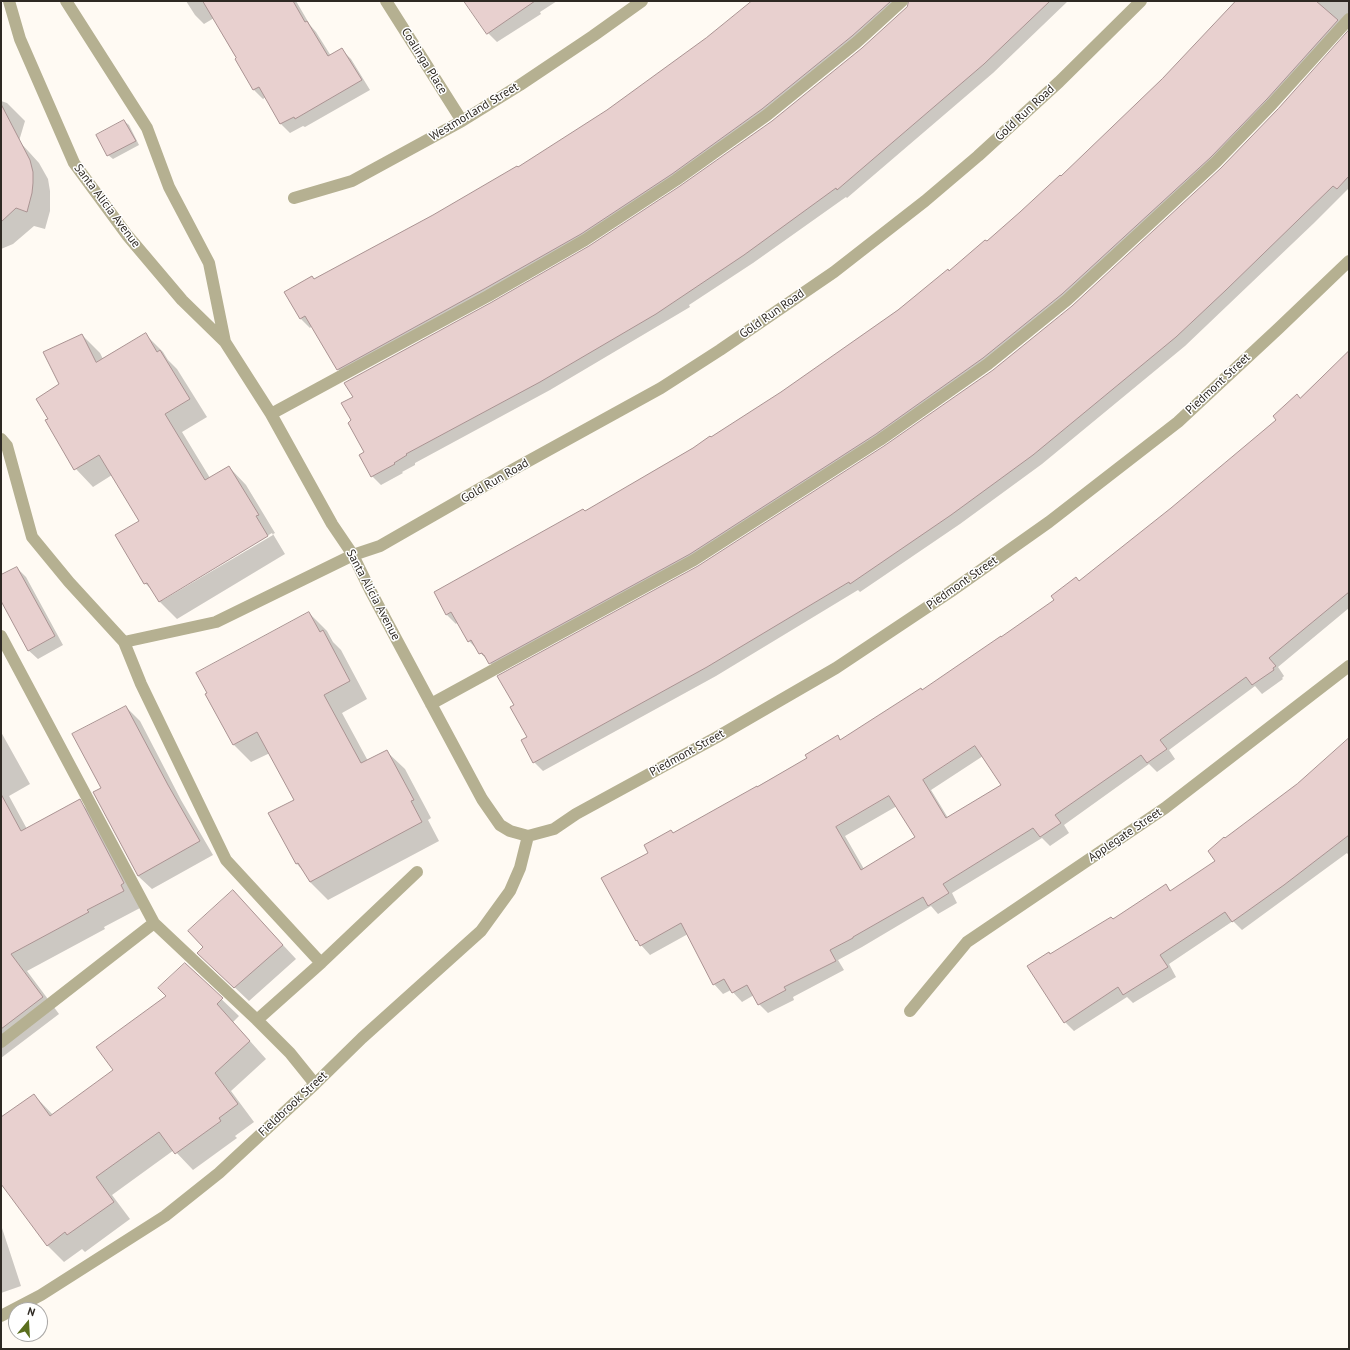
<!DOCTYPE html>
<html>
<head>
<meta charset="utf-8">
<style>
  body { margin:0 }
  #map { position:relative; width:1350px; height:1350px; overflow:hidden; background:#fffaf3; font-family:"PT Sans",sans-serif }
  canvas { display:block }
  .frame { position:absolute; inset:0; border:2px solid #2e2923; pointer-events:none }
  .north { position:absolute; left:8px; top:1302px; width:40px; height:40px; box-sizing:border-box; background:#fff; border:1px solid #aba9a7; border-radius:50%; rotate:18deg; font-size:11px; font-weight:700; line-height:16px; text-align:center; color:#2e2923 }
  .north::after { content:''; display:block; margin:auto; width:14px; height:18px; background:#5a6e1d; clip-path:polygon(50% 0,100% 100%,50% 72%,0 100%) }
</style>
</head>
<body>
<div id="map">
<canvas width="1350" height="1350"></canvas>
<div class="frame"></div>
<div class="north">N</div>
</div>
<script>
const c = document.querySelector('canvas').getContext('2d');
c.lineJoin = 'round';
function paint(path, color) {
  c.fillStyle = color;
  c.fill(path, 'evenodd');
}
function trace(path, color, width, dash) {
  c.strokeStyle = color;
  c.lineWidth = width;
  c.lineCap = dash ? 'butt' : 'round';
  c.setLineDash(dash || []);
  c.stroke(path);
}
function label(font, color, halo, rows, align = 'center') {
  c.font = font + ' "PT Sans",sans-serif';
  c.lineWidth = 3;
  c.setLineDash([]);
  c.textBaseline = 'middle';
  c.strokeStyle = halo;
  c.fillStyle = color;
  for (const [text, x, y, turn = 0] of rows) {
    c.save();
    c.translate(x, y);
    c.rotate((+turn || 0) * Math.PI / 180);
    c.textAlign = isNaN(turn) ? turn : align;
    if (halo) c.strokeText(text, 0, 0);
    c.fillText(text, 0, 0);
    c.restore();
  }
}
const shadow = new Path2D(`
  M186,1H296L310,25L316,32L331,56L342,50L351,59L370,90L305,127L303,126L290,133L281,124L266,97L263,99L254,90L214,18L204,24L195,15Z
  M472,1H557L540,12L541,14L497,42L488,33Z
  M754,1H1068L993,73L847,198L846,197L753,263L689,305L690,307L550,390L415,463V465L402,472L403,473L381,485L372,476L366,452L352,421L354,397L492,303L589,247L681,187L772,122L862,49L908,7L910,3L906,4L681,183L347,378L338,369L312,326L310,328L301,319L314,280L434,216L518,168L608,111L681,59Z
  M1236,1H1349V27L993,367L885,443L499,672L469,641L458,622L456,624L447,615L435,593L585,512L735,423L782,393L898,310L948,270L950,272L1021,213L1108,133L1163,79Z
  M1349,32V188L1314,223L1185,346L1042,464L960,524L860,592L858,590L716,676L543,771L534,762L528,738L699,567L885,447L993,371L1073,306L1222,168L1278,110Z
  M1,101L7,103L25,121L19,141L39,163L48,179L50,191V211L45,229L34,226L13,244L1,249Z
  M124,121L129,125L139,145L113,159L108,155Z
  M145,334L163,352L168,360L177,369L207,417L182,432L210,478L229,467L246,485L275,533L273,534L285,554L177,619L159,601L154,592L145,583L140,521L112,475L93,487L76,469L49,419L60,385L82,335L100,353L103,359ZM272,533L273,535L163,600L162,599Z
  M1349,353V608L1278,667L1284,676L1282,678L1283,679L1262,694L1255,686L1169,750L1175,759L1157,772L1149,764L1064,825L1069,833L1050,846L1042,838L952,893L957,903L938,914L931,906L862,947L838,960L844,970L793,997L794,1000L768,1013L759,1004L754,995L742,1002L731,990L723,994L714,984L688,934L650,955L641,945L637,940L603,879L649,853L673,834L808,758L837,737L841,740L922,691L1002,638L1080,582L1172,509L1301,399ZM983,756L1002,785L948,818L931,790ZM897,806L916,837L864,869L845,836Z
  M17,568L26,577L63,645L38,659L28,650L1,599V576Z
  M309,613L327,631L333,642L341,650L367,699L342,713L368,761L386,751L405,769L431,818L428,820L439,841L328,900L310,882L304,872L297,864L270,814L295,800L270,753L251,762L233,744Z
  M126,707L140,721L181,800L213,855L152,889L138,876L102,788Z
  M1,732L30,784L9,796L27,829L79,801L96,818L140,908L104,927L105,929L27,971L59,1014L1,1058Z
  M1349,740V856L1347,853L1242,930L1233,921L1169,964L1176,977L1133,1003L1127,997L1074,1031L1065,1022L1050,955L1113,920L1166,885L1171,891L1217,861L1225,839L1298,785Z
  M246,905L296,959L249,1001L212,966Z
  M185,964L239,1016L233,1022L266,1059L231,1091L254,1122L235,1136L237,1138L193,1170L174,1150L112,1195L130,1219L85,1252L82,1249L64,1262L47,1245L1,1182V1118L34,1095L53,1115L114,1070L167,996Z
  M1,1225L21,1286L1,1293Z`);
const building = new Path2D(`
  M203,1H293L305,22L307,21L328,56L342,48L362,80L295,119L294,117L280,124L259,87L253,90L235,59L236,58Z
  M464,1H535L487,34Z
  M752,1H891L852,36L762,109L672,174L581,234L484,289L337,370L305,316L300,319L284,292L312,276L314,279L433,215L517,166L518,167L607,110L706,38Z
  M909,1H1050L984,64L837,190L836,188L744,255L656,314L540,382L406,454L407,455L394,463L395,464L371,477L359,455L364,452L348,423L351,420L341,403L353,397L344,383L492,302L589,246L680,186L772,121L862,48L907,7Z
  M1236,1H1316L1338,20L1267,99L1211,157L1062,294L983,358L876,434L690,554L489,664L484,655H483L482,653L479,654L471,640L468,642L451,612L446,615L434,592L583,509L585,511L693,448L710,436L711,437L781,392L898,310L948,269L949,271L985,240L987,241L1020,212L1060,175L1061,176L1162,79Z
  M1349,30V176L1337,189L1333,186L1226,290L1176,337L1033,455L951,515L850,584L849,582L707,667L533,763L521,740L527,737L510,707L514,705L497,676L698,566L884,446L993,370L1072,306L1221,168L1278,109Z
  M1,104L30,160L33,172V183L32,193L27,212L16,208L1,222Z
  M124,120L136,141L107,156L96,135Z
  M146,333L157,352L160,350L190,399L165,414L205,480L229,466L259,515L256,516L268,536L159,602L147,583L144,584L115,535L139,521L99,455L74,470L45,420L48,419L36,399L59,384L43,352L82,334L96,362Z
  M1349,351V592L1269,658L1276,666L1273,668L1274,670L1252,685L1246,677L1160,740L1167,749L1147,763L1141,755L1055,815L1061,823L1040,837L1033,828L943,884L949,893L928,906L923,897L853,937V938L830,950L836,961L784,987L786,990L758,1005L747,985L732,993L724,979L713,985L681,923L640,946L637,940L636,941L601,878L648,853L644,845L671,830L673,833L757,786V787L807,758L805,755L838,735L840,740L921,688L922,690L1001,636V637L1054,600L1051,596L1076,577L1079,581L1171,508L1276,420L1273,416L1297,394L1300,398ZM975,746L1001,785L946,818L923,780ZM889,796L915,837L861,870L836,827Z
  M17,567L55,636L28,651L1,601V575Z
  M309,612L320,632L323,630L350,681L324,695L361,763L387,750L414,800L411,801L422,822L310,882L298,863L296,864L268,813L294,800L257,732L233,745L205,694L207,693L196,673Z
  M126,706L168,785L200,841L138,876L93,792L101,788L72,734Z
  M1349,738V835L1284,885L1232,922L1225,912L1160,955L1168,967L1123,995L1118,987L1064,1023L1027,966L1049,952L1050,954L1111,917L1113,919L1166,884L1170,891L1215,861L1208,851L1224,837L1225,838L1297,784Z
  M1,794L21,831L80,799L124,883L121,885L124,891L87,910L89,912L11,954L43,997L1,1029Z
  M233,890L283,945L234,988L197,953L203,947L188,931Z
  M185,963L223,998L217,1004L250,1041L215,1073L238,1104L219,1118L221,1121L175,1154L159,1132L96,1177L114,1202L67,1235L65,1232L47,1246L1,1184V1117L34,1094L50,1116L113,1070L96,1047L166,996L158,988Z`);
const minor = new Path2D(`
  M9,1L20,39L74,163L127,235L182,300L225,342L271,414L332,524L353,555L370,590L482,799L500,825L510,831L528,836
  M66,1L147,128L169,187L209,263L225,342
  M386,1L462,121
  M294,198L352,181L462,121L520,85L593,36L642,1
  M271,414L488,296L585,240L676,180L767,115L857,42L902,1
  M1,439L7,446L32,537L69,582L124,642L141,684L226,860L321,963L257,1020L290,1053L315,1084
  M1,636L154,923L257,1020
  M124,642L216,622L353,555L380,546L514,469L661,388L720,350L834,272L925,201L978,156L1059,82L1141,1
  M431,704L694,560L880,440L988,364L1067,300L1146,227L1216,162L1272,104L1349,19
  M528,836L554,829L576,814L717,737L836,668L950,592L1049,522L1178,422L1279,328L1349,261
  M321,963L417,872
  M910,1011L967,942L1165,808L1349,666
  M1,1042L154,923
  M1,1316L41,1295L165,1216L219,1173L315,1084L362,1038L481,931L510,891L520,868L528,836`);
const streetNames = [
  ["Coalinga Place",424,61,58],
  ["Westmorland Street",474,112,-31],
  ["Gold Run Road",1025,113,-43],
  ["Santa Alicia Avenue",107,206,53],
  ["Gold Run Road",772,314,-35],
  ["Piedmont Street",1218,384,-43],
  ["Gold Run Road",495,481,-30],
  ["Piedmont Street",962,583,-35],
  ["Santa Alicia Avenue",373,595,62],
  ["Piedmont Street",687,753,-29],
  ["Applegate Street",1125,835,-34],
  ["Fieldbrook Street",293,1104,-43]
];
paint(shadow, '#0003');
paint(building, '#e8d0cf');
trace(building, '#aa9392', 1);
trace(minor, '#b5b091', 12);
label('12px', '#2e2923', '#fff', streetNames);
</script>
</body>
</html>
